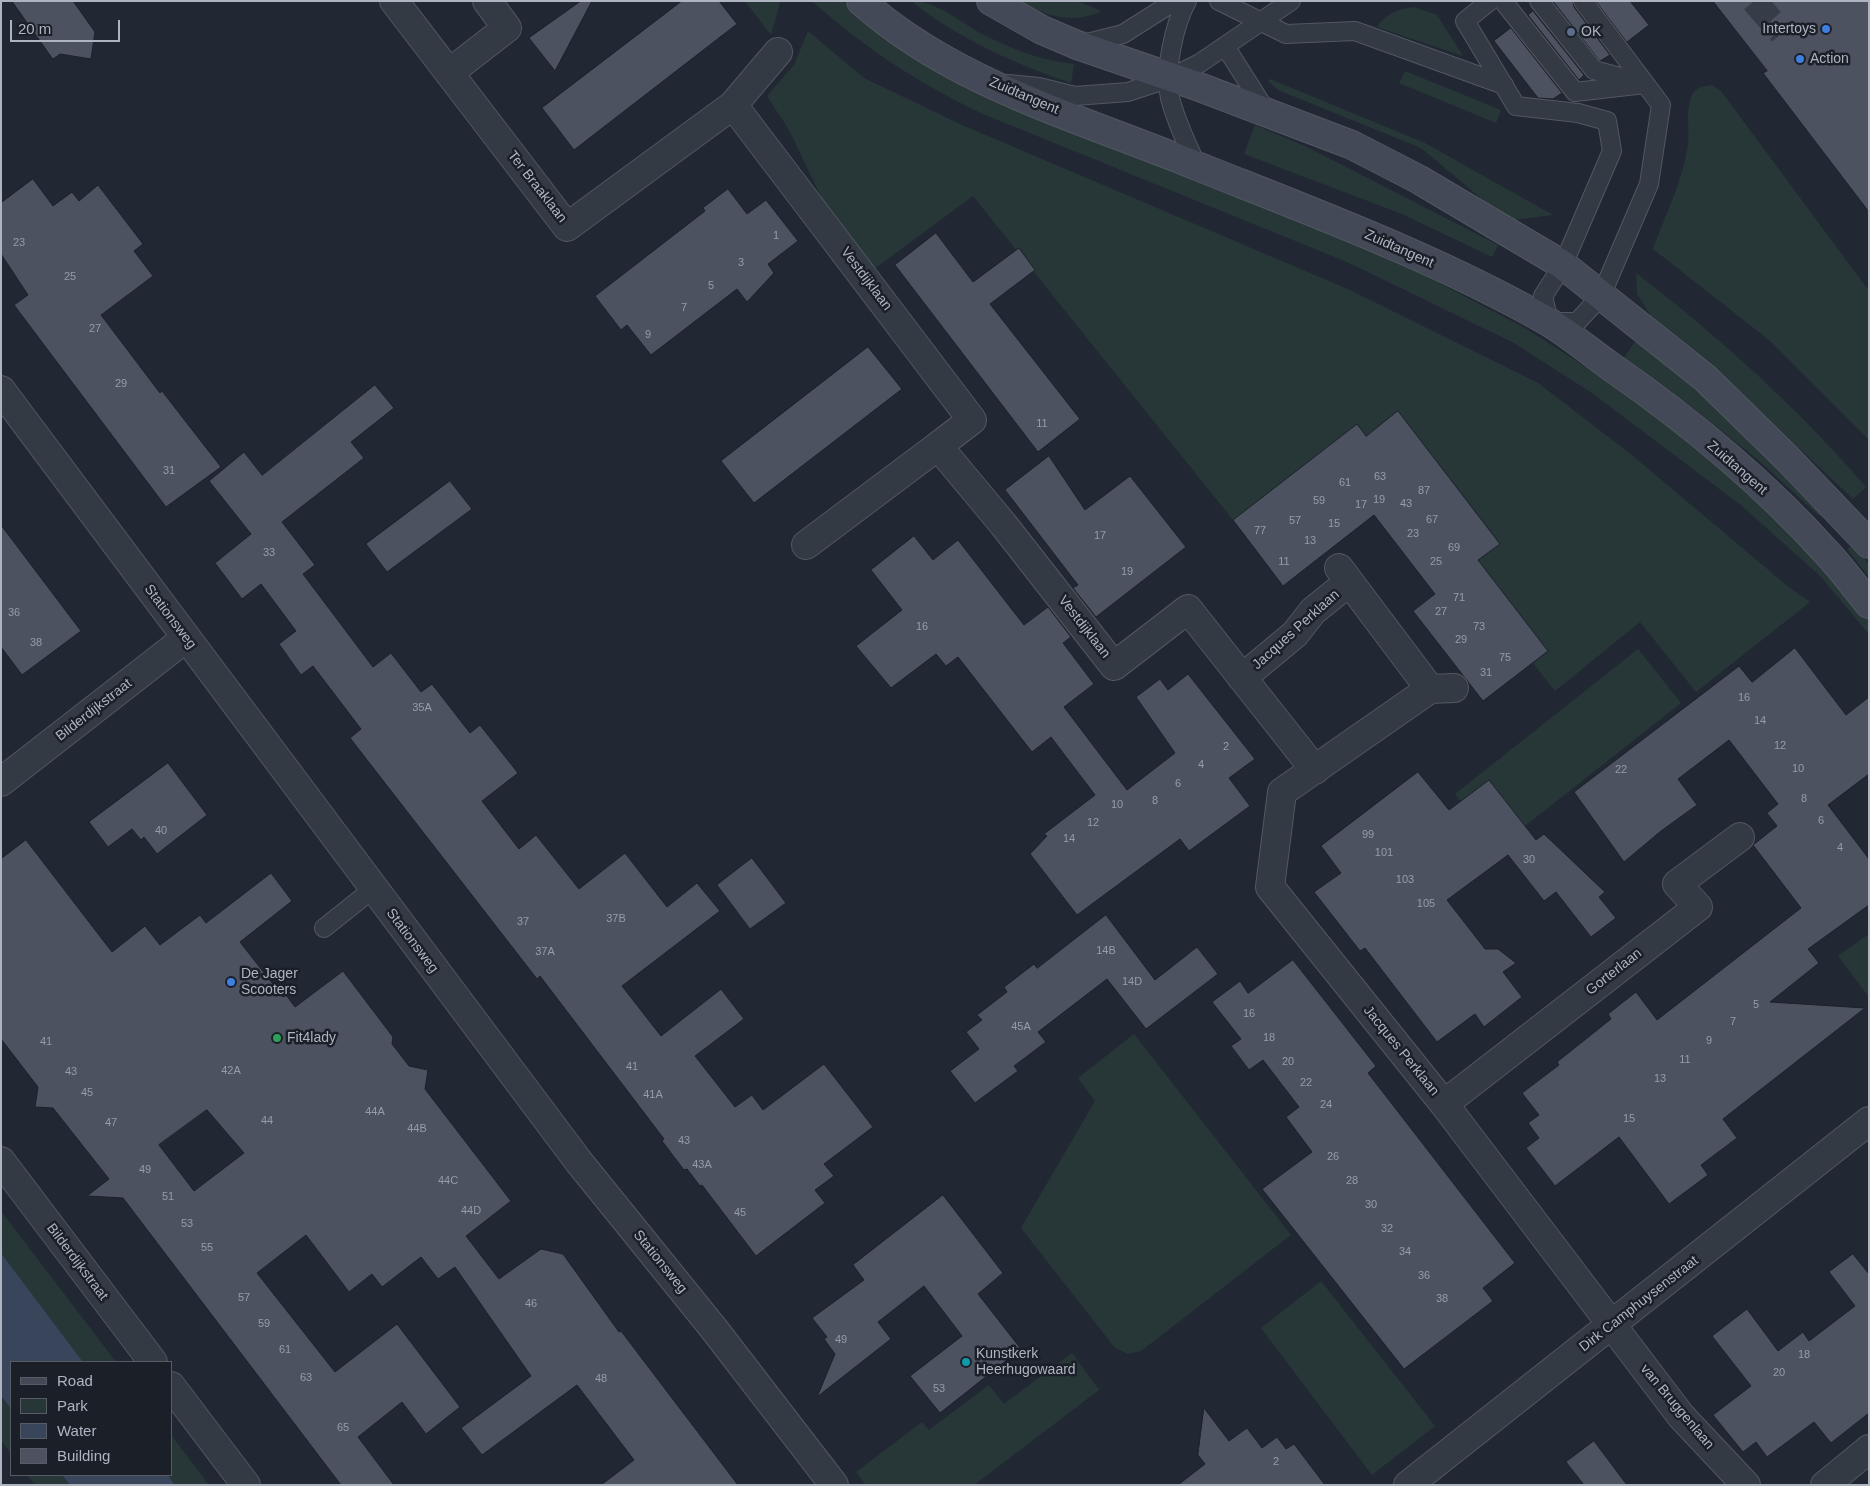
<!DOCTYPE html>
<html>
<head>
<meta charset="utf-8">
<style>
  body { margin:0 }
  #map { position:relative; width:1870px; height:1486px; overflow:hidden; background:#212833; font-family:Helvetica,sans-serif }
  canvas { display:block }
  .frame { position:absolute; inset:0; border:2px solid #afb4c1; pointer-events:none }
  .legend { position:absolute; left:10px; top:1361px; width:162px; height:115px; box-sizing:border-box; background:#1a1f28; border:1px solid #565b65; margin:0; padding:6px 9px; list-style:none; font-size:15px; color:#afb4c1 }
  .legend li { display:flex; align-items:center; gap:10px; height:25px }
  .legend b { width:25px; border:1px solid #565b65 }
  .scale { position:absolute; left:10px; top:20px; width:110px; height:22px; box-sizing:border-box; border:2px solid #afb4c1; border-top:0; padding-left:6px; font-size:15px; line-height:18px; white-space:nowrap; color:#afb4c1; -webkit-text-stroke:4px #1a1f28; paint-order:stroke }
</style>
</head>
<body>
<div id="map">
<canvas width="1870" height="1486"></canvas>
<div class="frame"></div>
<ul class="legend">
<li><b style="height:6px;background:#434956"></b>Road</li>
<li><b style="height:14px;background:#273738"></b>Park</li>
<li><b style="height:14px;background:#39455a"></b>Water</li>
<li><b style="height:14px;background:#4c5260"></b>Building</li>
</ul>
<div class="scale">20 m</div>
</div>
<script>
const c = document.querySelector('canvas').getContext('2d');
c.lineJoin = 'round';
function paint(path, color) {
  c.fillStyle = color;
  c.fill(path, 'evenodd');
}
function trace(path, color, width, dash) {
  c.strokeStyle = color;
  c.lineWidth = width;
  c.lineCap = dash ? 'butt' : 'round';
  c.setLineDash(dash || []);
  c.stroke(path);
}
function label(font, color, halo, rows, align = 'center') {
  c.font = font + ' Helvetica,sans-serif';
  c.lineWidth = 5;
  c.setLineDash([]);
  c.textBaseline = 'middle';
  c.strokeStyle = halo;
  c.fillStyle = color;
  for (const [text, x, y, turn = 0] of rows) {
    c.save();
    c.translate(x, y);
    c.rotate((+turn || 0) * Math.PI / 180);
    c.textAlign = isNaN(turn) ? turn : align;
    if (halo) c.strokeText(text, 0, 0);
    c.fillText(text, 0, 0);
    c.restore();
  }
}
const green = new Path2D(`
  M745,1L780,2L771,35Z
  M812,1H842L895,45L944,75L1340,237L1418,272L1525,328L1632,397L1749,491L1828,568L1869,619V634L1820,576L1742,506L1592,393L1514,343L1347,262L983,114C920,84 864,48 812,1Z
  M911,1C938,1 962,24 986,36C1014,50 1043,61 1074,64L1071,83C1015,64 957,38 911,1Z
  M1016,1H1078L1101,11C1071,26 1044,14 1016,1Z
  M1414,7L1437,15L1463,56L1377,27C1388,12 1397,10 1414,7Z
  M808,31L864,78L962,125L1350,290L1538,383L1628,452L1790,588L1810,602L1696,692L1640,622L1555,691L1533,663L1548,651L1478,560L1500,543L1398,411L1366,436L1357,425L1233,520L973,196L870,272L830,215L789,130L767,96L794,65Z
  M1405,71L1501,110L1496,123L1399,83Z
  M1270,79L1425,143L1553,215L1512,220L1495,210L1421,148L1278,90L1268,81Z
  M1712,85L1721,91L1869,291V440L1769,340L1653,249C1665,215 1683,181 1688,145C1690,129 1685,110 1692,95C1696,87 1704,86 1712,85Z
  M1255,125L1309,148L1498,245L1492,257L1402,214L1244,154Z
  M1636,273C1718,336 1798,408 1866,487L1853,499L1763,414L1734,392L1651,316L1637,294Z
  M1637,339L1710,401L1823,512V516L1818,515L1756,458L1690,406L1623,359Z
  M1852,545L1869,564V577L1847,549Z
  M1638,649L1681,703L1497,848L1455,794Z
  M1869,934V997L1838,956Z
  M1134,1034L1291,1235L1141,1351L1128,1354L1115,1348L1021,1228L1095,1101L1078,1078Z
  M1,1211L116,1362H83L1,1253Z
  M1321,1281L1435,1426L1372,1475L1261,1328Z
  M1072,1353L1099,1390L974,1485H866L856,1472L922,1422L929,1430L989,1385L1004,1404Z
  M1,1396L11,1409V1454L1,1440Z
  M171,1435L209,1485H175L168,1475H171Z
  M27,1475H62L70,1485H35Z`);
const water = new Path2D(`
  M1,1253L83,1362H11V1409L1,1396Z
  M62,1475H168L175,1485H70Z`);
const building = new Path2D(`
  M12,1H73L95,32L91,59L60,54L53,59Z
  M581,1H592L555,71L529,38Z
  M682,1H719L737,24L574,150L542,108Z
  M1553,1H1573L1574,7L1610,55L1600,61Z
  M1596,1H1630L1649,25L1627,42Z
  M1713,1H1869V212L1763,73L1767,71Z
  M1533,11L1584,75L1579,80L1528,15Z
  M1511,28L1562,93L1553,99L1538,98L1494,41Z
  M33,179L53,206L72,192L79,201L98,185L143,244L134,251L153,276L101,315L160,393L162,391L221,467L166,507L14,305L28,295L1,254V203Z
  M728,189L747,214L766,200L798,241L768,264L774,273L747,302L737,289L651,355L627,325L621,330L595,296L705,211L703,208Z
  M936,233L973,282L1019,248L1035,270L990,304L1080,419L1038,452L895,265Z
  M868,347L902,389L754,503L721,461Z
  M375,385L394,408L351,442L364,458L282,522L315,565L303,574L373,667L391,653L421,692L432,684L470,733L480,725L518,773L482,801L519,849L536,835L579,889L625,853L667,907L697,883L720,911L622,986L661,1036L721,989L744,1019L695,1056L735,1107L752,1095L763,1110L824,1064L873,1127L824,1164L834,1176L815,1190L825,1203L756,1256L702,1185L700,1186L687,1169L684,1170L662,1141L664,1139L540,976L537,979L350,738L361,729L313,666L301,675L279,644L296,631L261,584L242,599L215,563L251,534L209,481L244,452L262,475Z
  M1398,411L1500,544L1478,560L1548,651L1483,701L1413,611L1435,594L1374,515L1283,586L1233,520L1357,424L1366,436Z
  M1049,456L1085,510L1130,476L1186,547L1096,617L1073,588L1078,585L1005,490Z
  M450,481L472,509L387,572L366,544Z
  M1,525L81,631L22,675L1,647Z
  M914,536L933,560L958,540L1024,625L1048,607L1071,637L1063,643L1094,684L1064,707L1127,790L1175,753L1136,697L1160,679L1168,690L1188,674L1255,759L1229,778L1250,806L1189,851L1180,839L1077,915L1030,854L1047,836L1044,834L1095,795L1051,737L1032,752L958,657L946,666L936,654L891,688L856,646L902,610L871,570Z
  M1795,648L1846,715L1869,697V774L1828,805L1869,859V905L1808,949L1819,963L1770,1002L1865,1008L1723,1119L1737,1138L1701,1165L1708,1175L1669,1204L1619,1137L1555,1186L1526,1148L1539,1138L1528,1123L1539,1115L1522,1093L1559,1065L1557,1062L1611,1019L1608,1014L1636,992L1657,1020L1801,908L1753,845L1777,826L1767,813L1778,804L1729,740L1678,779L1697,805L1661,831L1624,862L1574,792L1739,666L1752,682Z
  M168,763L207,815L157,854L144,837L141,840L132,829L108,847L89,822Z
  M1418,772L1449,810L1489,780L1536,840L1544,834L1605,892L1599,897L1616,918L1591,937L1556,892L1544,901L1508,855L1447,900L1485,949H1498L1516,963L1503,972L1522,997L1484,1027L1475,1014L1437,1042L1365,948L1360,951L1314,892L1341,873L1321,846Z
  M26,840L112,952L145,926L160,945L200,915L206,923L271,873L292,901L240,942L283,997L286,995L295,1007L343,971L393,1037L392,1044L409,1066L428,1070L425,1089L511,1201L466,1236L499,1279L541,1249L563,1254L619,1332L621,1331L738,1485H601L634,1460L577,1385L482,1455L461,1428L531,1376L455,1267L438,1279L421,1257L382,1287L372,1274L349,1292L306,1235L257,1273L335,1372L397,1324L460,1407L426,1434L402,1402L358,1437L394,1485H341L123,1198L87,1196L109,1179L53,1108L35,1107L38,1087L1,1039V859ZM207,1110L244,1153L194,1191L159,1145Z
  M752,858L786,903L750,929L717,885Z
  M1106,915L1155,980L1197,947L1218,974L1146,1029L1107,979L1038,1032L1046,1042L1014,1066L1018,1071L975,1103L950,1071L979,1049L966,1032L982,1020L977,1015L1007,992L1004,987L1034,964L1037,968Z
  M1293,960L1376,1066L1368,1073L1515,1263L1483,1288L1493,1301L1404,1369L1262,1189L1312,1152L1286,1117L1299,1107L1263,1060L1249,1070L1231,1046L1241,1039L1212,1002L1240,981L1248,993Z
  M943,1195L1003,1273L978,1294L1021,1349L940,1413L910,1376L962,1336L924,1286L878,1322L891,1339L817,1397L835,1354L824,1339L827,1337L812,1318L864,1280L853,1265Z
  M1853,1254L1869,1274V1413L1831,1443L1814,1422L1767,1457L1756,1442L1743,1452L1713,1415L1751,1386L1712,1336L1747,1309L1778,1351L1803,1332L1809,1341L1855,1306L1829,1272Z
  M1204,1408L1229,1441L1247,1428L1262,1448L1277,1437L1286,1449L1294,1444L1325,1485H1178L1205,1464L1198,1455Z
  M1594,1441L1627,1485H1584L1566,1462Z`);
const pedestrianTunnel = new Path2D(`
  M1754,1L1782,33`);
const service = new Path2D(`
  M1187,1C1174,25 1164,71 1170,98C1176,122 1187,144 1197,166
  M1219,1L1286,34L1355,31L1504,85
  M1490,1L1465,21L1516,106L1578,113L1607,121L1612,151L1563,265L1543,296L1549,322H1577L1601,296L1649,184L1661,105L1583,1
  M1503,1L1575,92L1645,84
  M1539,1L1594,70L1638,82
  M1079,45L1123,34L1175,1
  M1223,47L1230,54L1266,111
  M1008,84L1039,87L1075,96L1128,92L1170,78L1200,63L1291,1
  M324,928L373,889`);
const minor = new Path2D(`
  M394,1L567,227L733,105L778,52
  M449,73L507,28L487,1
  M733,105L972,420L938,446L1003,524L1114,666L1188,609L1315,770
  M1,390L579,1162L714,1329L834,1485
  M806,545L938,446
  M1339,568L1430,689
  M1242,678L1295,634L1313,611L1349,582
  M1454,688L1430,689L1282,792L1270,887L1444,1104L1681,1416L1746,1485
  M1,782L186,638
  M1444,1104L1698,907L1677,884L1740,837
  M1,1161L153,1362
  M171,1386L246,1485
  M1408,1485L1869,1121
  M1825,1485L1869,1449`);
const secondary = new Path2D(`
  M861,1C955,85 1083,119 1197,166C1315,213 1436,258 1547,321C1569,334 1589,351 1610,366C1688,420 1764,483 1827,553C1842,569 1855,587 1869,604
  M991,1L1042,30L1077,45L1194,85L1352,145L1418,179L1563,265L1705,378L1787,458L1869,544`);
const markers = [
  [1826,29,5,"#3f7fe0"],
  [1571,32,5,"#5c6f8a"],
  [1800,59,5,"#3f7fe0"],
  [231,982,5,"#3f7fe0"],
  [277,1038,5,"#2e9e5b"],
  [966,1362,5,"#0f9aa8"]
];
const numberNames = [
  ["1",776,236],
  ["23",19,243],
  ["3",741,263],
  ["25",70,277],
  ["5",711,286],
  ["7",684,308],
  ["27",95,329],
  ["9",648,335],
  ["29",121,384],
  ["11",1042,424],
  ["31",169,471],
  ["63",1380,477],
  ["61",1345,483],
  ["87",1424,491],
  ["19",1379,500],
  ["59",1319,501],
  ["43",1406,504],
  ["17",1361,505],
  ["67",1432,520],
  ["57",1295,521],
  ["15",1334,524],
  ["77",1260,531],
  ["23",1413,534],
  ["17",1100,536],
  ["13",1310,541],
  ["69",1454,548],
  ["33",269,553],
  ["11",1284,562],
  ["25",1436,562],
  ["19",1127,572],
  ["71",1459,598],
  ["27",1441,612],
  ["36",14,613],
  ["16",922,627],
  ["73",1479,627],
  ["29",1461,640],
  ["38",36,643],
  ["75",1505,658],
  ["31",1486,673],
  ["16",1744,698],
  ["35A",422,708],
  ["14",1760,721],
  ["12",1780,746],
  ["2",1226,747],
  ["4",1201,765],
  ["10",1798,769],
  ["22",1621,770],
  ["6",1178,784],
  ["8",1804,799],
  ["8",1155,801],
  ["10",1117,805],
  ["6",1821,821],
  ["12",1093,823],
  ["40",161,831],
  ["99",1368,835],
  ["14",1069,839],
  ["4",1840,848],
  ["101",1384,853],
  ["30",1529,860],
  ["103",1405,880],
  ["105",1426,904],
  ["37B",616,919],
  ["37",523,922],
  ["14B",1106,951],
  ["37A",545,952],
  ["14D",1132,982],
  ["5",1756,1005],
  ["16",1249,1014],
  ["7",1733,1022],
  ["45A",1021,1027],
  ["18",1269,1038],
  ["9",1709,1041],
  ["41",46,1042],
  ["11",1685,1060],
  ["20",1288,1062],
  ["41",632,1067],
  ["42A",231,1071],
  ["43",71,1072],
  ["13",1660,1079],
  ["22",1306,1083],
  ["45",87,1093],
  ["41A",653,1095],
  ["24",1326,1105],
  ["44A",375,1112],
  ["15",1629,1119],
  ["44",267,1121],
  ["47",111,1123],
  ["44B",417,1129],
  ["43",684,1141],
  ["26",1333,1157],
  ["43A",702,1165],
  ["49",145,1170],
  ["44C",448,1181],
  ["28",1352,1181],
  ["51",168,1197],
  ["30",1371,1205],
  ["44D",471,1211],
  ["45",740,1213],
  ["53",187,1224],
  ["32",1387,1229],
  ["55",207,1248],
  ["34",1405,1252],
  ["36",1424,1276],
  ["57",244,1298],
  ["38",1442,1299],
  ["46",531,1304],
  ["59",264,1324],
  ["49",841,1340],
  ["61",285,1350],
  ["18",1804,1355],
  ["20",1779,1373],
  ["63",306,1378],
  ["48",601,1379],
  ["53",939,1389],
  ["65",343,1428],
  ["2",1276,1462]
];
const poiNames = [
  ["Intertoys",1816,29,"right"],
  ["OK",1581,32],
  ["Action",1810,59],
  ["De Jager",241,974],
  ["Scooters",241,990],
  ["Fit4lady",287,1038],
  ["Kunstkerk",976,1354],
  ["Heerhugowaard",976,1370]
];
const streetNames = [
  ["Zuidtangent",1024,96,23],
  ["Ter Braaklaan",537,187,52],
  ["Zuidtangent",1399,249,24],
  ["Vestdijklaan",866,279,53],
  ["Zuidtangent",1737,468,41],
  ["Stationsweg",170,617,53],
  ["Vestdijklaan",1084,627,52],
  ["Jacques Perklaan",1296,630,-42],
  ["Bilderdijkstraat",94,710,-38],
  ["Stationsweg",412,941,53],
  ["Gorterlaan",1614,972,-38],
  ["Jacques Perklaan",1401,1051,51],
  ["Bilderdijkstraat",77,1262,53],
  ["Stationsweg",660,1262,51],
  ["Dirk Camphuysenstraat",1639,1304,-38],
  ["van Bruggenlaan",1677,1407,50]
];
paint(green, '#273738');
paint(water, '#39455a');
paint(building, '#4c5260');
trace(building, '#1c212a', 1);
trace(pedestrianTunnel, '#363d48', 26, [26, 13]);
trace(service, '#525762', 20);
trace(minor, '#525762', 30);
trace(secondary, '#525762', 30);
trace(service, '#343a44', 18);
trace(minor, '#343a44', 28);
trace(secondary, '#434956', 28);
for (const [x, y, r, color] of markers) {
  const dot = new Path2D();
  dot.arc(x, y, r, 0, 2 * Math.PI);
  c.fillStyle = color;
  c.fill(dot);
  trace(dot, '#1a1f28', 2);
}
label('11px', '#969ca9', null, numberNames);
label('14px', '#afb4c1', '#1a1f28', poiNames, 'left');
label('14px', '#afb4c1', '#1a1f28', streetNames);
</script>
</body>
</html>
